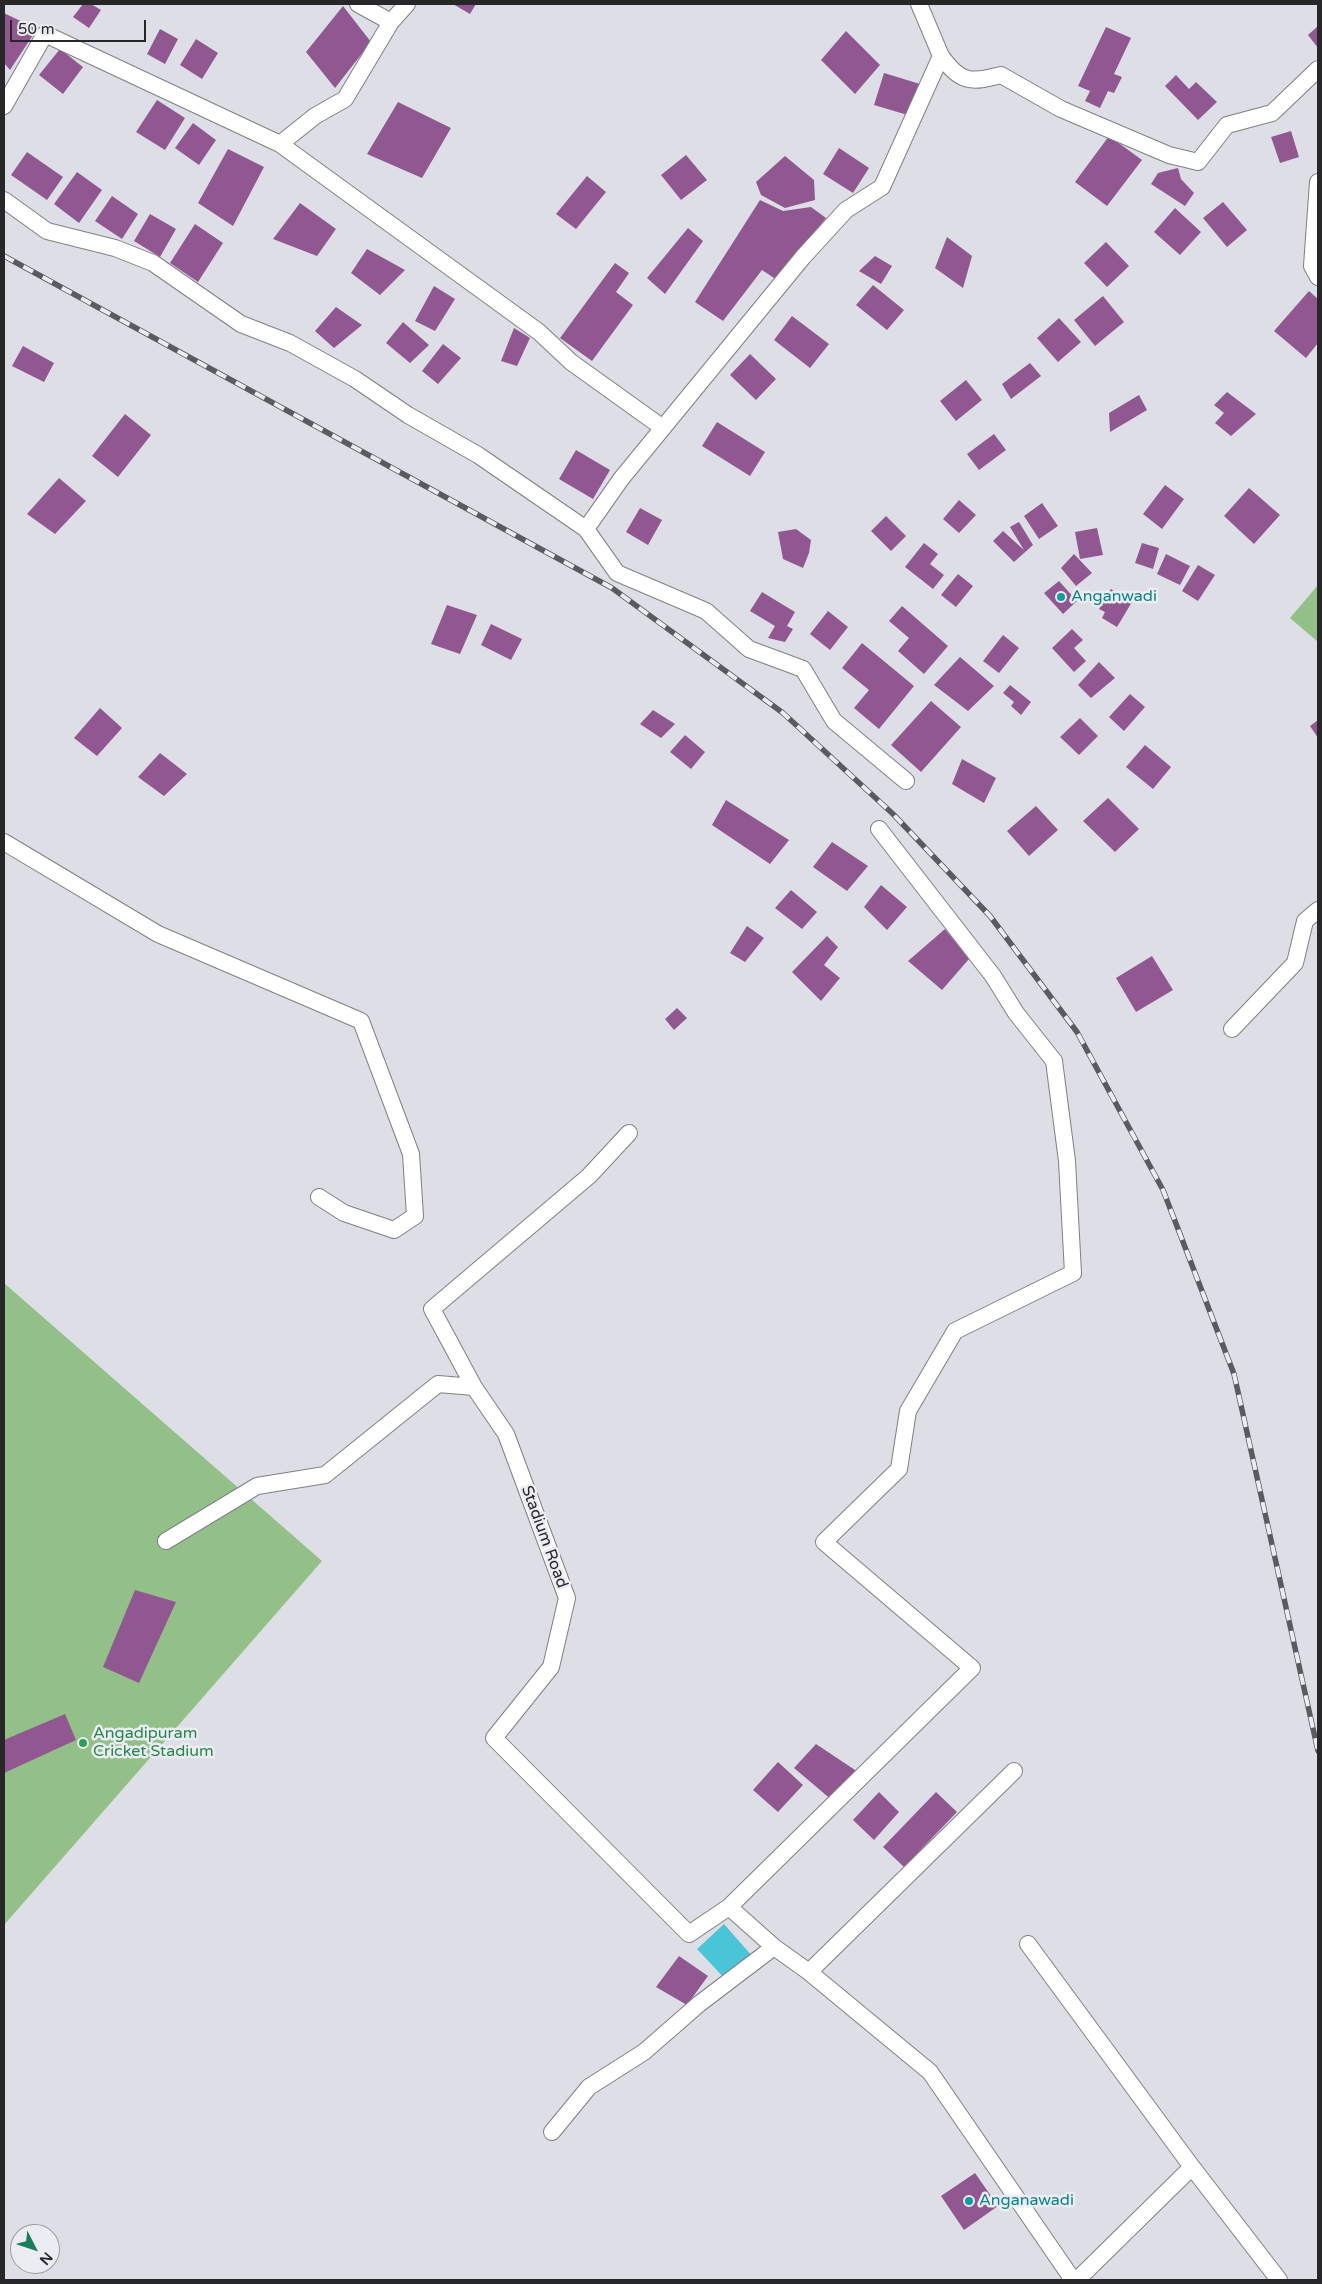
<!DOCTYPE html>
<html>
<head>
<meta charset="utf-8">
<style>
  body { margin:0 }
  #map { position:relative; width:1322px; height:2284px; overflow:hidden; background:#dedfe6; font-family:"Varela Round",sans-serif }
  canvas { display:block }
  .frame { position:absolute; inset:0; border:5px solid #27272a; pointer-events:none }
  .north { position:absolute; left:10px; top:2224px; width:50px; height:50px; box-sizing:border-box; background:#ececf3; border:1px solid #9d9da3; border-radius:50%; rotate:131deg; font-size:14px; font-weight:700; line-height:20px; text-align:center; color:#27272a }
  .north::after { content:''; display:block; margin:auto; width:18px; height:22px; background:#187f59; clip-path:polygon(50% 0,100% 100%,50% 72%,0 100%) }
  .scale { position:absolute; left:10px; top:20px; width:136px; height:22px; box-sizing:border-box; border:2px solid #27272a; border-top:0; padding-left:6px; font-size:15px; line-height:18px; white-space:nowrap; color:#27272a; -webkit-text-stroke:4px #ececf3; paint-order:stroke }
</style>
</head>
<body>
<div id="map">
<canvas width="1322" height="2284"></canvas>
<div class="frame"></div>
<div class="north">N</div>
<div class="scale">50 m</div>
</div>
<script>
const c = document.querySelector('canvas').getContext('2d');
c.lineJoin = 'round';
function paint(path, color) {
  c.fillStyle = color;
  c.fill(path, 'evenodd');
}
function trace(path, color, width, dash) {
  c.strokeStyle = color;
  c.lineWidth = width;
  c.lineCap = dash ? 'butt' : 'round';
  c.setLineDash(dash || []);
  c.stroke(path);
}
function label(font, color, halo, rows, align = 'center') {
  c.font = font + ' "Varela Round",sans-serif';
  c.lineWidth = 5;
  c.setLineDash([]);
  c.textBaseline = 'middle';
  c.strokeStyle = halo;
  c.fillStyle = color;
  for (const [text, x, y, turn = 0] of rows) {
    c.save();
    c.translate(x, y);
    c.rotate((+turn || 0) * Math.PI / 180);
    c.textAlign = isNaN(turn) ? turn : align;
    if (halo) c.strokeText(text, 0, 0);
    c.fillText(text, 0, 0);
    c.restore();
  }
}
const green = new Path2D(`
  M1318,585V642L1290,618Z
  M4,1283L322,1561L4,1925Z`);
const water = new Path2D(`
  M724,1924L752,1956L726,1980L697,1949Z`);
const building = new Path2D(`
  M83,4H91L101,10L89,28L73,17Z
  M453,4H476L470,14Z
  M343,6L371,42L335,88L306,52Z
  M4,13L37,29L10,70L4,63Z
  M1318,26V48L1308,35Z
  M1106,27L1131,38L1114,74L1122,77L1114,93L1108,91L1100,108L1085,101L1090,91L1078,86Z
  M160,29L178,39L165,64L147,54Z
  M846,31L880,65L855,94L821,60Z
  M196,39L218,53L202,79L180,65Z
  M60,49L83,67L63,94L39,75Z
  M884,73L920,84L911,116L874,105Z
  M1176,75L1189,89L1196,82L1217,102L1198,120L1165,86Z
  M157,100L185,118L165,150L136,132Z
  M398,102L451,128L422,178L367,154Z
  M193,123L216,140L199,165L175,148Z
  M1291,131L1299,157L1280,163L1271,137Z
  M1109,136L1142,160L1107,206L1075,182Z
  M839,148L869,168L853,193L823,174Z
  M228,149L264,167L233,226L198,203Z
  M27,152L63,177L47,200L11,175Z
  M686,155L707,180L681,200L661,175Z
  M785,156L814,180L815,200L785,208L761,195L756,182Z
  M1178,168L1181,179L1194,193L1185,206L1151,184L1158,173Z
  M77,172L102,190L79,223L54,204Z
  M587,176L606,192L576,229L556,214Z
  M112,196L138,214L122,239L95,221Z
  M760,200L783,211L811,207L826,218L777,280L762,270L723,321L695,302Z
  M1223,202L1247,230L1227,247L1203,218Z
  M300,203L336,229L317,256L273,239Z
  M1175,208L1201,232L1180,255L1154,232Z
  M150,214L176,229L160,257L134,241Z
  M195,224L223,243L198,282L170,263Z
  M688,228L703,241L665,294L647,278Z
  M947,237L972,256L963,288L935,268Z
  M1106,242L1129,266L1107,287L1084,263Z
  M367,249L405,270L380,295L351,273Z
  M875,256L892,266L881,284L859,271Z
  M615,263L629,273L616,292L633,305L592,361L560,338Z
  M873,285L904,310L887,330L856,305Z
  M434,286L455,299L435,331L415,321Z
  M1309,291L1318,299V343L1306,358L1274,331Z
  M1103,296L1124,322L1095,346L1074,320Z
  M336,307L362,325L334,348L315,331Z
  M792,316L829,344L810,368L774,340Z
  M1059,318L1081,342L1058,362L1037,338Z
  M403,322L429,345L410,363L386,343Z
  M514,328L530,338L517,366L501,361Z
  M443,344L461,358L438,384L422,371Z
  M23,346L54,363L44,382L12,366Z
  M750,354L776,379L756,400L730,375Z
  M1030,363L1041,376L1011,399L1002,384Z
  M966,380L982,400L956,421L940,401Z
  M1227,392L1256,414L1231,436L1215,423L1224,413L1214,405Z
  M1139,395L1147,410L1110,432L1109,413Z
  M125,414L151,435L118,477L92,456Z
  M717,422L765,452L750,476L702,446Z
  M994,434L1006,450L979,470L967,454Z
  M576,450L610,470L593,499L559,479Z
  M59,478L86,501L55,534L27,514Z
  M1165,485L1184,499L1162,529L1143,514Z
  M1249,488L1280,515L1254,544L1224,516Z
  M959,500L976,515L959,533L943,519Z
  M1042,503L1058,526L1039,539L1024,516Z
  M640,508L662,520L648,545L626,532Z
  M886,516L906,536L891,551L871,531Z
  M1019,522L1033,545L1014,562L993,541L1003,531L1024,550L1010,527Z
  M1097,528L1103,555L1080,559L1075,532Z
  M796,529L811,540L809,553L803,568L783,559L778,532Z
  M924,543L938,554L930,564L944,575L933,589L905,567Z
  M1142,543L1159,548L1153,569L1135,563Z
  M1074,554L1092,573L1076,586L1061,568Z
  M1166,554L1190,566L1180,585L1157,574Z
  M1198,565L1215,575L1198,601L1182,591Z
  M958,574L973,586L956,607L941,595Z
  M1059,581L1077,601L1063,614L1044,593Z
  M1111,589L1132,602L1117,627L1102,618L1105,612L1099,609Z
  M762,592L795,612L787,626L793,629L785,642L768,638L775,626L750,611Z
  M447,605L477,615L460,654L431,644Z
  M902,606L948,646L924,674L898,651L909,638L889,621Z
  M828,611L848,627L830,650L810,634Z
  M491,624L522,639L511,660L481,645Z
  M1072,629L1083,640L1074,648L1086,661L1074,672L1052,648Z
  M1003,635L1019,648L999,673L983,661Z
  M862,643L914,686L879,729L854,708L869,690L842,668Z
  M960,657L994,686L968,711L934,685Z
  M1099,662L1115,678L1091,698L1078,685Z
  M1010,685L1031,702L1021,715L1011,706L1014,702L1003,693Z
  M1130,694L1145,707L1124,731L1109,717Z
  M931,701L961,727L921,772L891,745Z
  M100,708L122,728L97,756L74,738Z
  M653,710L675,724L661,738L640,724Z
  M1080,718L1098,736L1079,755L1060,737Z
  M1318,720V738L1310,726Z
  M685,735L705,752L691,769L670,752Z
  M1145,745L1171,767L1153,789L1126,767Z
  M160,753L187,774L164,796L138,777Z
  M962,759L996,778L984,803L952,784Z
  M1108,798L1139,829L1115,852L1083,821Z
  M726,800L789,840L770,864L712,825Z
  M1036,806L1058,830L1029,856L1007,831Z
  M832,842L868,866L847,891L813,867Z
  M881,885L907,907L887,930L864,907Z
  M791,890L817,912L802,929L775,908Z
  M747,926L764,938L745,962L730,953Z
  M945,929L969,959L942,990L908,961Z
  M827,936L838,947L824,965L840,978L821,1001L792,972Z
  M1152,956L1173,990L1136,1012L1116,978Z
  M677,1008L687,1018L674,1030L665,1019Z
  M135,1590L176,1602L139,1683L103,1667Z
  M65,1714L76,1740L4,1773V1740Z
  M816,1744L858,1772L833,1801L794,1768Z
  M778,1762L803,1785L778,1812L753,1790Z
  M879,1792L899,1812L874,1840L853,1820Z
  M936,1792L957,1812L904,1867L883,1847Z
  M679,1956L708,1976L687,2005L656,1987Z
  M975,2173L998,2206L964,2230L941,2196Z`);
const minor = new Path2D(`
  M358,4L391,22L345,99L315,116L280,144L539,332L571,362L663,428
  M919,4L941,56
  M391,22L407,4
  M4,106L45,34L280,144
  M1318,182L1312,266L1318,277
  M4,200L47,231L115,248L153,263L241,324L290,343L355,379L408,415L478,455L586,529L617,573L706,611L749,649L803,669L834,721L906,781
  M586,529L621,479L803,257L846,210L882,187L941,56C960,83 971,83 1001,75L1061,109L1169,155L1198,162L1227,125L1272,113L1318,69
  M4,842L158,934L361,1021L411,1154L415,1216L394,1230L344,1213L319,1197
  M1232,1029L1295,963L1305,921L1318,910
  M474,1387L432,1309L589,1176L629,1133
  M166,1541L257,1486L325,1475L438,1384L474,1387L506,1434L567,1598L551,1667L494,1738L689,1934L729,1907L972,1668L824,1542L899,1469L908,1411L955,1331L1073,1273L1067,1161L1054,1061L1016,1013L993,976L879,829
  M729,1907L774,1947L809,1972L930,2072L1073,2280
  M1028,1944L1192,2167
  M809,1972L1014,1771
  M552,2132L589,2087L644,2052L699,2004L774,1947
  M1077,2280L1192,2167L1279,2280`);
const rail = new Path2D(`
  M4,256L612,588L783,713L893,814L990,916L1077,1032L1163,1190L1234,1374L1318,1751`);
const markers = [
  [1061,597,5,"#0f9aa8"],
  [83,1743,5,"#2e9e5b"],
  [969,2201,5,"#0f9aa8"]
];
const cultureNames = [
  ["Anganwadi",1071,597],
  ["Anganawadi",979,2201]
];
const streetNames = [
  ["Stadium Road",544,1537,70]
];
const leisureNames = [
  ["Angadipuram",93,1734],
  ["Cricket Stadium",93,1752]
];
paint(green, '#93c088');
paint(water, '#4ac5d8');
paint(building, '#915791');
trace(minor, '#7f7f86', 18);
trace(minor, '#fff', 16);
trace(rail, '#5a5b5f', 5.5);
trace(rail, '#ececf3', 4, [11]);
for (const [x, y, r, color] of markers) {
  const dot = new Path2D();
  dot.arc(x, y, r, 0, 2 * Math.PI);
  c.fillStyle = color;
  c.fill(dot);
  trace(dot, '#ececf3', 2);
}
label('16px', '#0d838f', '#ececf3', cultureNames, 'left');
label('16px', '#27272a', '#ececf3', streetNames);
label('16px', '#27864d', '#ececf3', leisureNames, 'left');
</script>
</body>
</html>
